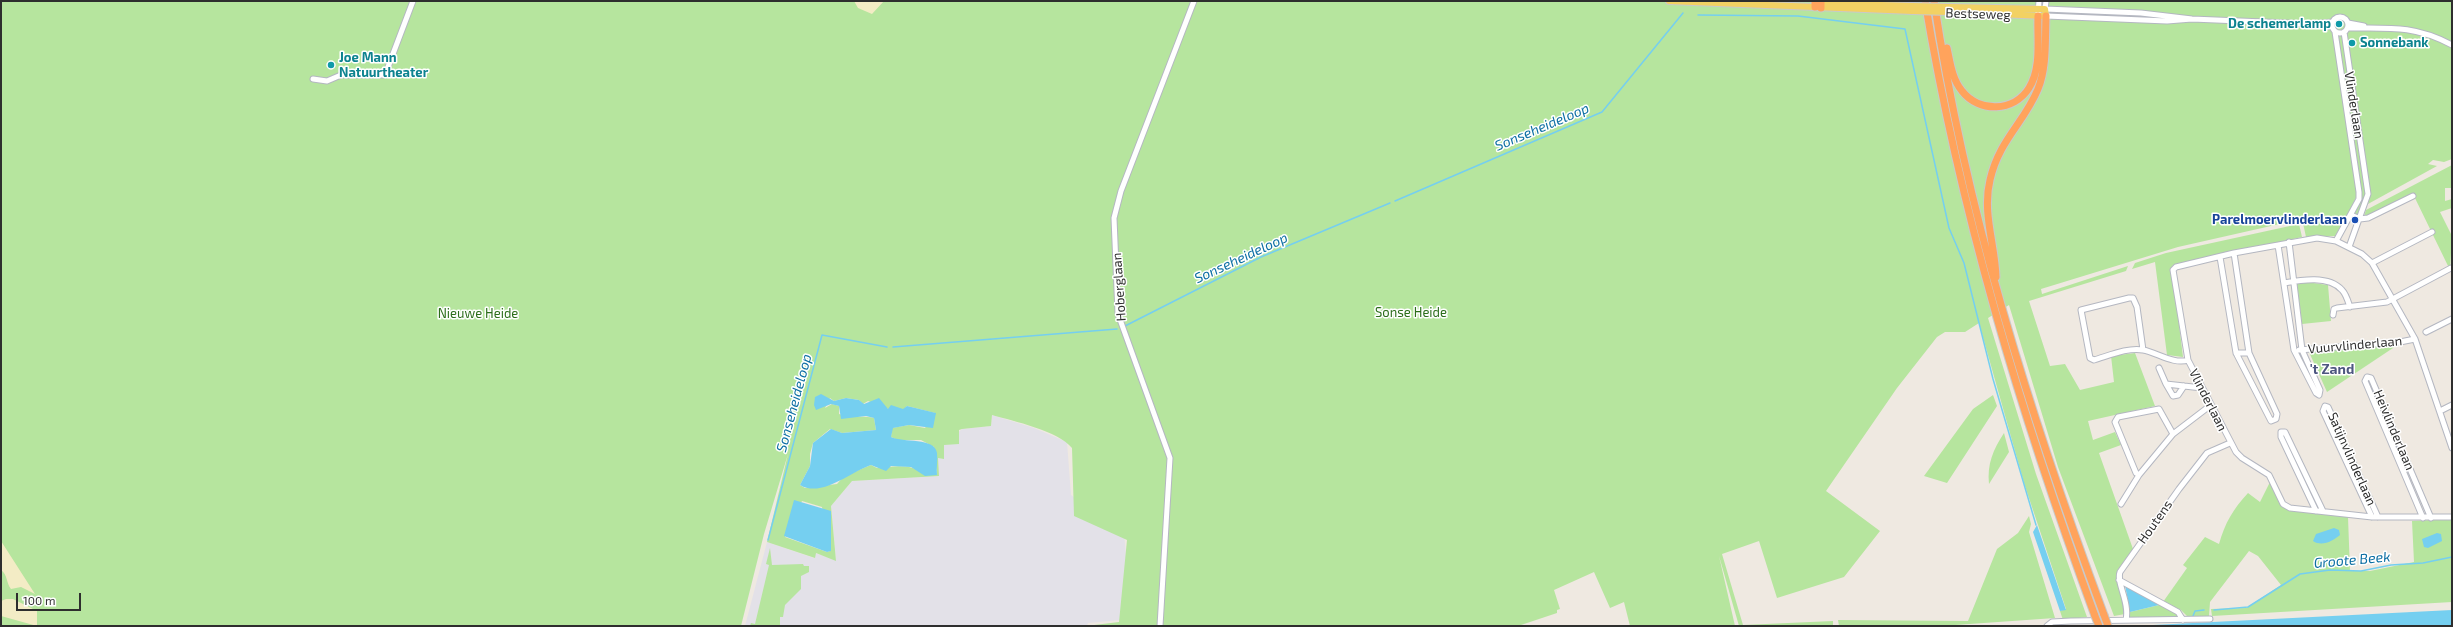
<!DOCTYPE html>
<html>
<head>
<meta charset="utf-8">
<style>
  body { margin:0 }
  #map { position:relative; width:2453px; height:627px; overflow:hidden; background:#efe9e1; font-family:"Exo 2",sans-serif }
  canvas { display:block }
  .frame { position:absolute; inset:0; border:2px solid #2e2e2e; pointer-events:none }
  .scale { position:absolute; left:16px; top:593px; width:65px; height:18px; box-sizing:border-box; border:2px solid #2e2e2e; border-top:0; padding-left:5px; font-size:12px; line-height:14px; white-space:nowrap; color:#2e2e2e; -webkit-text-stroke:3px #fff; paint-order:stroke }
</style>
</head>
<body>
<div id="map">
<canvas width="2453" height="627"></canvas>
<div class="frame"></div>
<div class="scale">100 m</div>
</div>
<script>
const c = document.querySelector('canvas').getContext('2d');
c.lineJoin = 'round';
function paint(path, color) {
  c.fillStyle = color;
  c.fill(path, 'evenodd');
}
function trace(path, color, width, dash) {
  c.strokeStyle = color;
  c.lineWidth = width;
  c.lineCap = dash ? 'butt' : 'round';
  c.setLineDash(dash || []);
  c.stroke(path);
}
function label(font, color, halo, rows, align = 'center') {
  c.font = font + ' "Exo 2",sans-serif';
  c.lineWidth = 3;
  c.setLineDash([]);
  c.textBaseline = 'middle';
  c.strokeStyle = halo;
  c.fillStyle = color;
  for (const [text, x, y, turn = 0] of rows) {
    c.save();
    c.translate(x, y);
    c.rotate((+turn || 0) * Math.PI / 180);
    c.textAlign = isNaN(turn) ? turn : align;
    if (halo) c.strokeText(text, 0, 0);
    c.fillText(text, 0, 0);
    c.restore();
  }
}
const industrial = new Path2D(`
  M992,415L1034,428L1067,442L1071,495L1124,531L1131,619L1088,623L1087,626H745L767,542L814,558L815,553L836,560L831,506L852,481L938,476V457L943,459L944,445L962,429L991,426Z`);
const green = new Path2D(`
  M1,1H2452V159L2444,162L2433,160L2428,164L2437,166L2368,204L2370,197L2368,184L2360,217L2353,215L2362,198L2361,187L2347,216L2293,221L2178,247L2041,289L2042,294L2128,266L2126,271L2029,301L2050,366L2065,364L2080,390L2114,382L2111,356L2135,353L2155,406L2088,421L2093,440L2115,432L2121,445L2099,453L2133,549L2117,571L2126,606L2125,614L2114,616L2058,467L2009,305L1988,318L2036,474L2087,617L2063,620L2060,611L2066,609L2024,483L1979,323L1965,332H1945L1937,337L1897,388L1826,491L1880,531L1844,577L1777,598L1759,541L1722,554L1743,625L1833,621V626H1739L1719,556L1735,626H1630L1624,602L1610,608L1594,572L1554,590L1560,609L1557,610V613L1518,626H1086L1119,622L1127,540L1074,516L1072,448C1059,431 1013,421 992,415L991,426L962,429L959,430V444L944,445V459L938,458L939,476L852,481L831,506L836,561L816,553L815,558L767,542L788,454L764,534L741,626H1ZM830,398L834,401L846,398L859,400L863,404L868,401L888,409H904L907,406L935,413L925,428L909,425L892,428L891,437L898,440H921L934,447L937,475C923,474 920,469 909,467C899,465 888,467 877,468L871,465L844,476L837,484L805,488L800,485L810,466V454L813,443L830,429L842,433L876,430L874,418C861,415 853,419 839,414V406L832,404L825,408ZM802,501L822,507L830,551L827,552L785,537Z
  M2452,165V188H2445V201L2452,199V208L2440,212L2452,236L2450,270L2413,194L2370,218L2364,216L2366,210Z
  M2345,219L2335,236L2306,237L2303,223Z
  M2299,224L2302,237L2172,266L2183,357L2167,355L2155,262L2132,269L2135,263L2166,253Z
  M2306,282L2328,285L2331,321L2302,324L2297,284Z
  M2399,344L2327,392L2309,352Z
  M1993,395L1997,406L1947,483L1924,476L1973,409Z
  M2004,433L2009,452L1989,484C1987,464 1993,450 2004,433Z
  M2270,482L2282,506L2348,517L2350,571H2370L2414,562L2412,521L2452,519V602L2212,616L2211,609L2246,608L2281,585L2258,556L2249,551L2210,602L2209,616H2187L2181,610L2163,602L2187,568L2183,565L2205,537L2219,544C2225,523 2233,509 2248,493L2260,502Z
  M2029,516L2031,524L2029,532L2055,618L1941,626H1839L1838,620L1968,621L1997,549L2018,533Z
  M770,548L772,565L803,564L804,566H809V572L801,576V589L785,605L783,617H780V626H750L751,623L755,624L769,565L766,564Z
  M2159,605L2174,611L2180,617H2129L2130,612Z`);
const sand = new Path2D(`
  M854,1H884L872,14L858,8Z
  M1,541L35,594L21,587L11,589C6,583 8,575 1,570Z
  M6,599H13L37,611V626L1,616V601Z`);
const water = new Path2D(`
  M821,394L834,401L846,398L859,400L864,404L879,398L888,409L891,405L903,409L907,406L936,413L933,428L909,425L893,428L891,437C903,443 935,437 937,453C938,460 936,468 937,475L925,476L911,467L891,466L886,471L871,465C850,472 822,498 800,485L810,466L813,443L831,429L842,433L876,430L874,418L866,416L841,419L839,406L831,404L816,410L814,405L815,397Z
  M794,500L831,511V551L827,552L784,536Z
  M2037,525L2066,610L2060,611L2033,532Z
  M2334,528L2339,530L2340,535C2333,541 2322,547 2313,541L2316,534Z
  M2437,533L2441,534L2442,541L2428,548L2424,547L2422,539Z
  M2125,585L2159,605L2130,612Z
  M2452,610V626H2133Z`);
const stream = new Path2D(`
  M1698,15L1798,16L1905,29L1949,228L1964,263L1993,379L2036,525
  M1395,201L1602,112L1683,13
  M1125,326L1261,257L1390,203
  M893,347L1117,329
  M768,540L822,335L887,347
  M2214,610L2248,607L2300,574L2330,570L2361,571L2391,565L2423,563L2452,557
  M2193,616L2195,611L2204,610`);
const minor = new Path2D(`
  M2046,1L2045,9L2141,13L2192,19L2312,24L2332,27
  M2038,13L2039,1
  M2046,16L2167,21L2192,19
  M2332 25a8 8 0 1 1 16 0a8 8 0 1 1-16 0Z
  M2348,23L2364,26
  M2313,24L2332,22
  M2348,28C2388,28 2415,25 2452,45
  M2335,32L2359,192V199L2336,241
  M2344,32L2368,194L2349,247
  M313,79L327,81L341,75H385L413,1
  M2351,215L2360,219L2368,218L2413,196
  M2278,245L2294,350L2316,393L2319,395L2320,390L2302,350L2289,242
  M2220,257L2236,353L2271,421L2276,419L2277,414L2249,353L2234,253
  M2372,263L2432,232
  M2284,283C2301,280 2329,275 2342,290C2346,294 2348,301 2350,307
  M2333,315L2334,309L2337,308L2387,302L2451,268
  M2426,332L2452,319
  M2143,350L2137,307L2133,298H2129L2081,310L2090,358L2094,360C2108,356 2128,347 2143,350C2156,352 2174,365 2188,360
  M2299,350L2400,342L2415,339
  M2236,353H2249
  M2159,368L2166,384L2202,388
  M2166,384L2173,396L2178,395L2184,386
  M2440,411L2452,405
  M2173,434L2159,409L2118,417L2115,422L2136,473L2139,475L2173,434L2211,405
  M2452,448L2415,339L2372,263L2362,254L2336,241L2317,238L2234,253L2176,267L2173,270L2188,360L2236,452L2242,458L2269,475L2283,504L2290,508L2372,517H2452
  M2121,504L2139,475
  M2316,511L2281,437V432H2285L2323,511
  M2372,517L2323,411L2325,406L2328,407L2378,517
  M2423,518L2365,381L2367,377L2371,378L2431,518
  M2119,580L2178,612L2183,620
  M2126,620C2130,602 2116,583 2120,572L2179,489L2207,453L2230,443
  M1160,626L1170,458L1118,314L1114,218L1121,191L1194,1
  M2047,626L2052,622L2071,621L2210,619`);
const major = new Path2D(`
  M1669,1L1913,11
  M1818,3L1912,6
  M1948,7L2045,9L2046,16L1949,12`);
const highway = new Path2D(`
  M1925,1C1960,212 2021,415 2095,616
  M1934,1C1966,212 2030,416 2104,615
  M1815,7V1
  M1821,8V1
  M1947,48C1950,62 1952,79 1962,91C1979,113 2014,112 2029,88C2042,67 2037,39 2038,16
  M1996,277C1995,244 1982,213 1990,180C1999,140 2024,123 2038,89C2047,67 2045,39 2046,16`);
const majorBridge = new Path2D(`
  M1912,6L1948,7
  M1913,11L1949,12`);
const highwayBridge = new Path2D(`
  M2104,615L2108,626
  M2095,616L2099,626`);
const markers = [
  [2339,24,4,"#0f9aa8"],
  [2352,43,4,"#0f9aa8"],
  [331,65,4,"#0f9aa8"],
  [2355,220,4,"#1a4fb4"]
];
const streetNames = [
  ["Bestseweg",1978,14,2],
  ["Vlinderlaan",2354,105,81],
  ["Hoberglaan",1119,287,-94],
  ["Vuurvlinderlaan",2355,345,-5],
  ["Vlinderlaan",2208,400,63],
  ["Heivlinderlaan",2394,430,67],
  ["Satijnvlinderlaan",2352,459,66],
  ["Houtens",2155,522,-55]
];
const cultureNames = [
  ["De schemerlamp",2331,24,"right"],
  ["Sonnebank",2360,43],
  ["Joe Mann",339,58],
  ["Natuurtheater",339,73]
];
const transitNames = [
  ["Parelmoervlinderlaan",2347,220]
];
const parkNames = [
  ["Sonse Heide",1411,313],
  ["Nieuwe Heide",478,314]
];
const waterNames = [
  ["Sonseheideloop",1542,127,-23],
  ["Sonseheideloop",1241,258,-25],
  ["Sonseheideloop",794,403,-75],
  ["Groote Beek",2352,560,-5]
];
const neighbourhoodNames = [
  ["'t Zand",2332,369]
];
paint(industrial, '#e3e1e8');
paint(green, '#b6e59e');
paint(sand, '#f3ecc5');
paint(water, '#75cff0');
trace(stream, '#75cff0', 1.5);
trace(minor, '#b4b7c1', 7);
trace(major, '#c9c9c9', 8);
trace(highway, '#c9c9c9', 9);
trace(minor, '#fff', 5);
trace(major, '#f2d163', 6);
trace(highway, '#ffa35c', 7);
trace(majorBridge, '#c9c9c9', 8, []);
trace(highwayBridge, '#c9c9c9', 9, []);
trace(majorBridge, '#f2d163', 6);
trace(highwayBridge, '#ffa35c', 7);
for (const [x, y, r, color] of markers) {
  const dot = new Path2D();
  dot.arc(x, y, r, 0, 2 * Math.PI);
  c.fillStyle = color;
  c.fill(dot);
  trace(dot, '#fff', 1.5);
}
label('13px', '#2e2e2e', '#fff', streetNames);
label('bold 13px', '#0d838f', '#fff', cultureNames, 'left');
label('bold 13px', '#164399', '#fff', transitNames, 'right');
label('13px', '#2c6e1b', '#fff', parkNames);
label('italic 14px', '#0d6fa3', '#fff', waterNames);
label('bold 14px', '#4d5680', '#fff', neighbourhoodNames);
</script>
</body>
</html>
